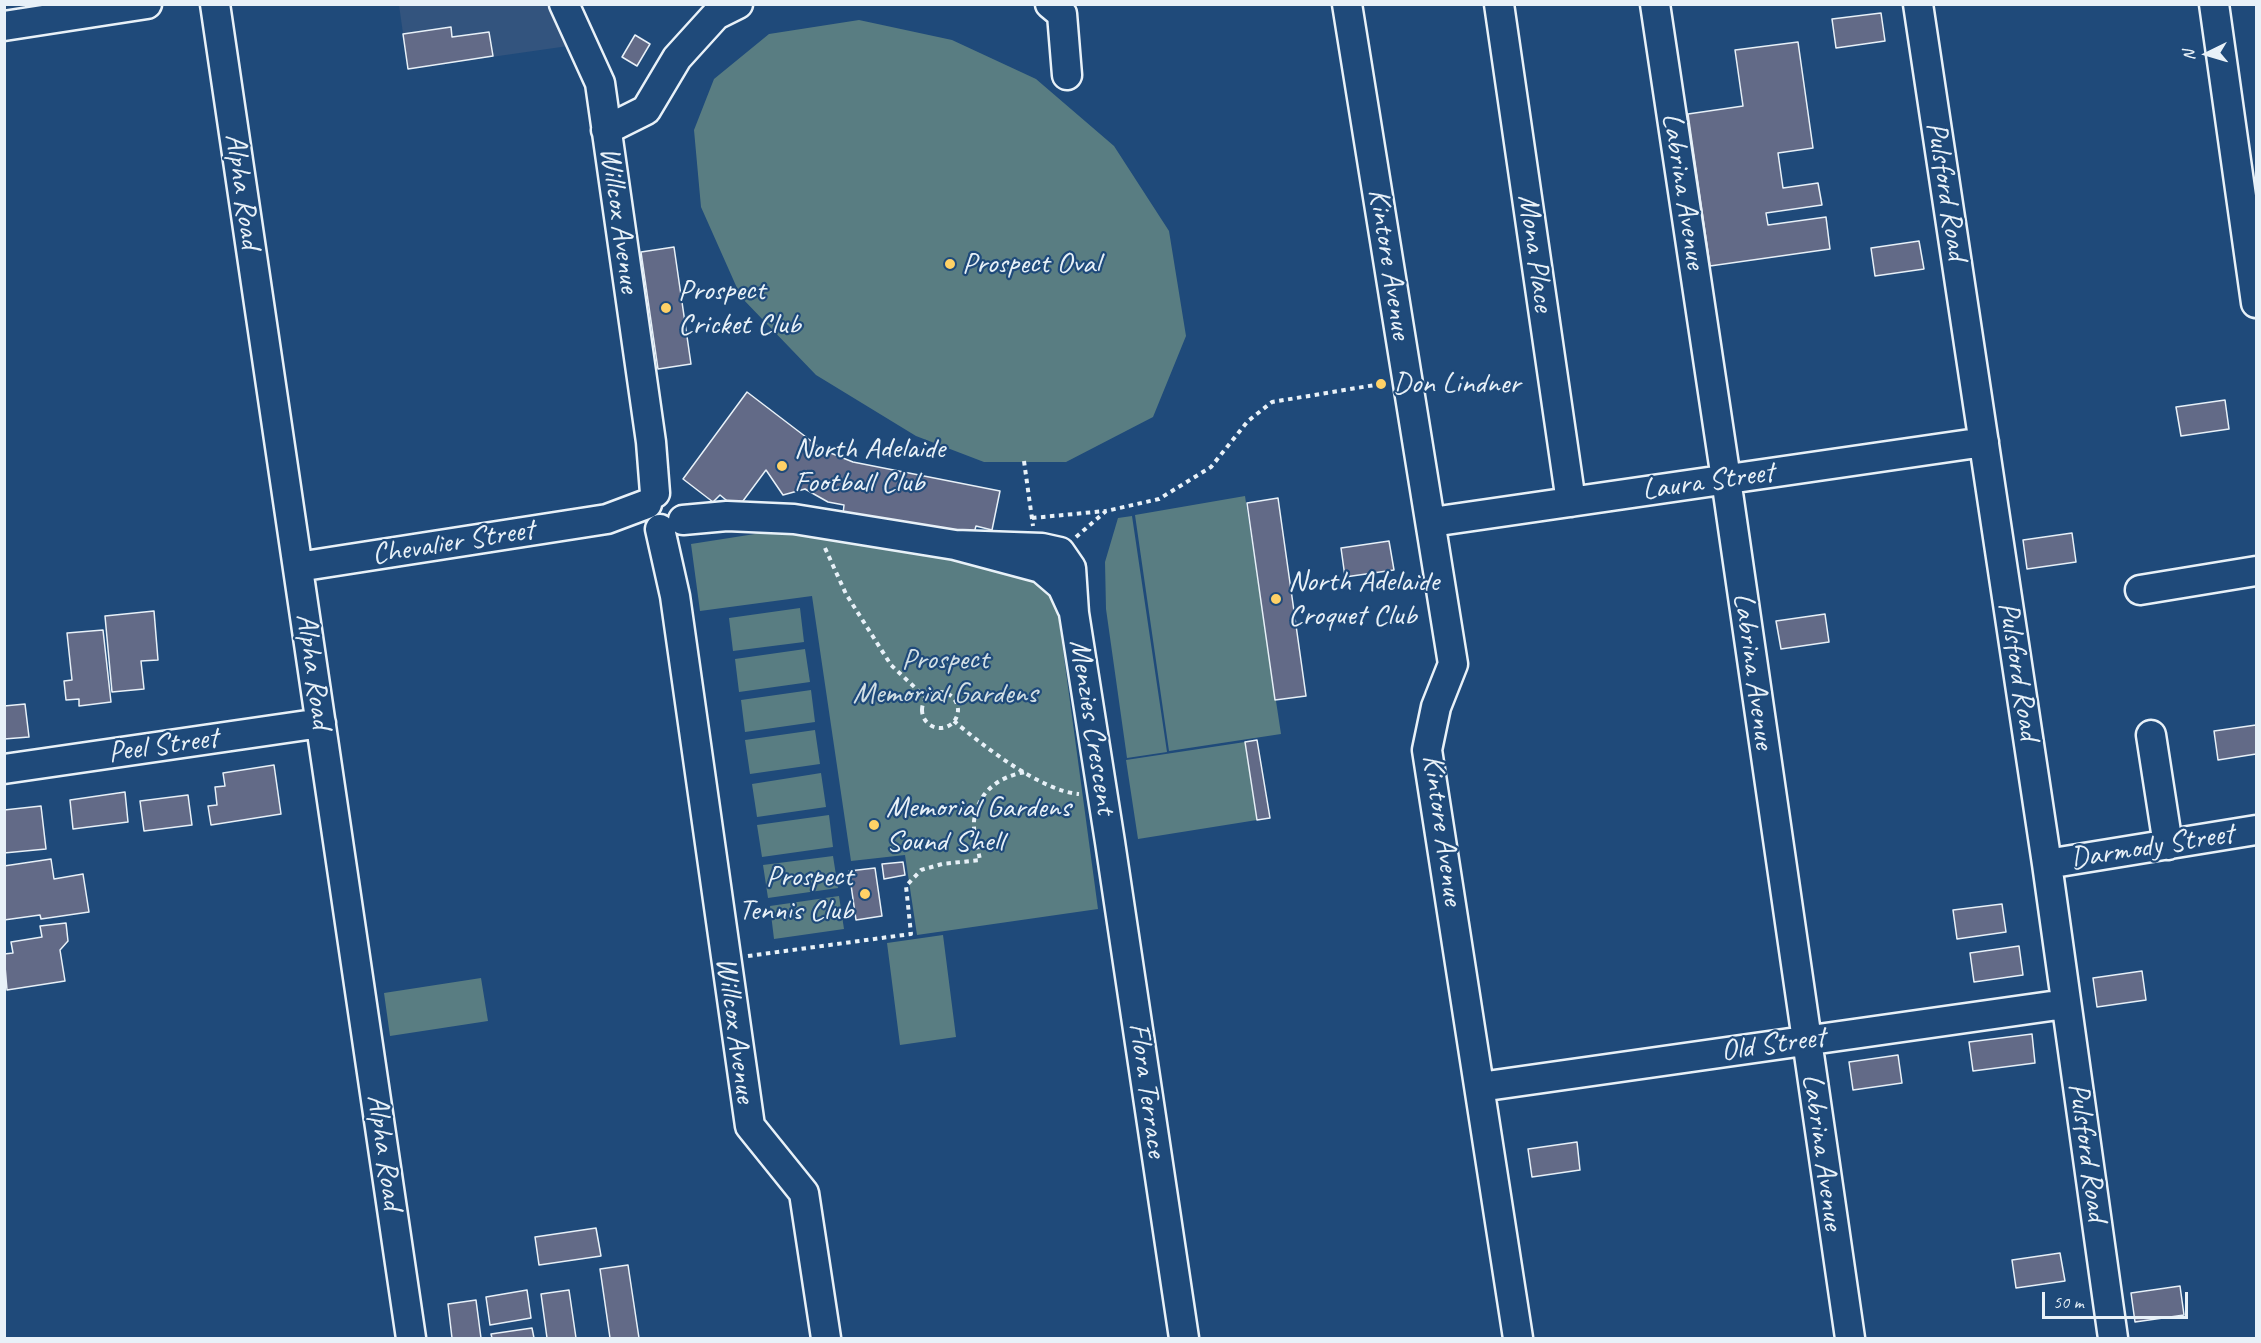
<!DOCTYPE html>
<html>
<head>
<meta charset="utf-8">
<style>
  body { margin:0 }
  #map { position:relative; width:2261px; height:1343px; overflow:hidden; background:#1f4a7a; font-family:Caveat,sans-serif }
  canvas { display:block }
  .frame { position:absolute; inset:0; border:6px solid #e8f1f8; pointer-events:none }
  .north { position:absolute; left:2177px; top:24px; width:60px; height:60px; -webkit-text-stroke:4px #1f4a7a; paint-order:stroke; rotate:265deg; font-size:16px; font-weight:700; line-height:24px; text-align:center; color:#e8f1f8 }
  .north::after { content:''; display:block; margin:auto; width:21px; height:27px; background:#e8f1f8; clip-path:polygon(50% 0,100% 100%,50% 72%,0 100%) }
  .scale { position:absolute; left:2042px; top:1292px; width:146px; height:27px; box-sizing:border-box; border:3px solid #e8f1f8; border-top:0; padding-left:8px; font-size:18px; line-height:21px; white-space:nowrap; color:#e8f1f8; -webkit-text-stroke:4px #1f4a7a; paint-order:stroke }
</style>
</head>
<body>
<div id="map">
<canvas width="2261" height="1343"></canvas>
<div class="frame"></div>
<div class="north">N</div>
<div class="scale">50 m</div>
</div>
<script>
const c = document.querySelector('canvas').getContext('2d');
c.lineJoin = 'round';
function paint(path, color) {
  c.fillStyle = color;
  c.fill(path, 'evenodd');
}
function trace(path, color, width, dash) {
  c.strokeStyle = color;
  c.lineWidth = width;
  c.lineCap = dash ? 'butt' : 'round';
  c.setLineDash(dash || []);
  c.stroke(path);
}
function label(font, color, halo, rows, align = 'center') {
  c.font = font + ' Caveat,sans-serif';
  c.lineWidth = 4.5;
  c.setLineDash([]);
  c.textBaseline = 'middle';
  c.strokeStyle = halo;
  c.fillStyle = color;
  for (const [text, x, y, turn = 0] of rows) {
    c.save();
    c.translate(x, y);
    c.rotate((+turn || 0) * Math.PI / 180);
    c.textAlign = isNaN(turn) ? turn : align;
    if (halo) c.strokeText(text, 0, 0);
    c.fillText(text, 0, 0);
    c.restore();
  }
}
const built = new Path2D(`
  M399,5H564L582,44L408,69Z`);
const green = new Path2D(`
  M859,20L952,40L1036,79L1114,146L1169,231L1186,336L1153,417L1066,462H984L916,436L816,375L741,297L701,207L694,130L714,79L769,34Z
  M1245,496L1281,734L1169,751L1135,515Z
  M1132,516L1167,752L1127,758L1106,609L1105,562L1118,518Z
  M774,531L1027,568L1056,598L1098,909L917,935L905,855L851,861L812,596L700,611L691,544Z
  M800,608L804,642L733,651L729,618Z
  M805,649L810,682L739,692L735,659Z
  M811,690L815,722L745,732L741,700Z
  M815,730L820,764L750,774L745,740Z
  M1245,742L1257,820L1138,839L1126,760Z
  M821,773L826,807L757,817L752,784Z
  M829,815L833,847L762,857L757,825Z
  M833,856L838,888L768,898L763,865Z
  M839,896L844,929L774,939L770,906Z
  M943,935L956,1037L900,1045L887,943Z
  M481,978L488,1021L390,1036L384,993Z`);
const building = new Path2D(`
  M1881,13L1885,41L1836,48L1832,19Z
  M451,27L452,37L489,32L493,56L408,69L403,34Z
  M635,35L650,44L637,66L622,57Z
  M1798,42L1813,148L1778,153L1783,188L1818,183L1822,205L1766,213L1768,225L1826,217L1830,249L1710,266L1688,114L1743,106L1735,50Z
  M1919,241L1924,269L1875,276L1871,248Z
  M674,247L691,364L658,369L641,252Z
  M747,392L823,450L853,462L1000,491L992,530L976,526L973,537L843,514L844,505L828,502L805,489L783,495L766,470L737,509L720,495L713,502L683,479Z
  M2225,400L2229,429L2181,436L2176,407Z
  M1278,498L1306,696L1275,700L1247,503Z
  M2072,533L2076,562L2027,569L2023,540Z
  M1389,541L1394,570L1345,577L1341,548Z
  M154,611L158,660L141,661L144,689L112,692L105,616Z
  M1825,614L1829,642L1781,649L1776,621Z
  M103,630L111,702L79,706V699L66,700L64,681L72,680L67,633Z
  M25,704L29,737L4,739V706Z
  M2256,725V754L2218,760L2214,731Z
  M1257,740L1270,818L1257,820L1245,742Z
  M274,765L281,814L211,825L208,806L217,805L215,787L225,786L223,773Z
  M125,792L128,822L73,829L70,800Z
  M188,795L192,825L144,831L140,801Z
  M41,806L46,849L4,853V810Z
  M51,859L54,879L83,874L89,912L41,919L40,915L4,920V866Z
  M903,862L905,875L884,879L882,864Z
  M875,868L882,916L856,920L849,871Z
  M2002,904L2006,932L1957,939L1953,910Z
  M66,923L68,941L60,950L65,981L7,990L4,954L13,953L11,942L42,937L40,926Z
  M2019,946L2023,975L1974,982L1970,953Z
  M2142,971L2146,1000L2097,1007L2093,978Z
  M2032,1034L2035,1063L1973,1071L1969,1042Z
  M1898,1055L1902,1083L1853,1090L1849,1062Z
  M1577,1142L1580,1170L1532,1177L1528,1149Z
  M596,1228L601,1256L539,1265L535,1237Z
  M2060,1253L2065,1281L2016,1288L2012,1260Z
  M628,1265L639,1338H610L600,1269Z
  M2180,1286L2184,1315L2135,1322L2131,1293Z
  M527,1290L531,1318L490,1325L486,1297Z
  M569,1290L576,1338H547L541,1294Z
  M476,1300L481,1338H452L448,1304Z
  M532,1328L534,1338H492L491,1334Z`);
const path = new Path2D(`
  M1024,461L1033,526
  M1032,518L1105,511
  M1076,537L1106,511L1159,499L1211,467L1248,421L1272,402L1387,383
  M825,548L846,594L891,665L926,698
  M922 710a18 18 0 1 1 36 0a18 18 0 1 1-36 0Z
  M954,721C983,746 1041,791 1079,794
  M748,956L911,934L906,886L921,870L942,864L980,860C978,848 973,833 974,821C978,792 998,777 1025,772`);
const minor = new Path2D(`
  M215,4L411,1338
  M564,4L600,83L651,442L655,493
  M1050,4L1062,14L1067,75
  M1347,4L1453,664L1436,707L1427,750L1518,1338
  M1499,4L1571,502
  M1655,4L1726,479L1850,1338
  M1918,4L2047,864L2113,1338
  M2214,4L2256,303
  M4,26L147,4
  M606,130L646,110L677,58L716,15L738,4
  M683,520L727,516L794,519L955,545L1041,568L1062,586L1072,608
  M1432,522L1984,442
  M660,529L675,596L750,1126L804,1193L826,1338
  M955,545L1042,548L1060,552L1071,568L1074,613L1110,842L1184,1338
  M298,567L607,519L647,504
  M2140,590L2256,571
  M2151,735L2168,845
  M4,769L321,723
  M2047,864L2256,830
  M1480,1087L2065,1004`);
const markers = [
  [950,264,6,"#ffd166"],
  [666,308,6,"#ffd166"],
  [1381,384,6,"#ffd166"],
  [782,466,6,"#ffd166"],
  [1276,599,6,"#ffd166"],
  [874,825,6,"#ffd166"],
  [865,894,6,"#ffd166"]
];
const streetNames = [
  ["Alpha Road",242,191,82],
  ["Labrina Avenue",1683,191,81],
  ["Pulsford Road",1946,191,81],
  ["Willcox Avenue",619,220,82],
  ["Mona Place",1535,253,82],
  ["Kintore Avenue",1389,264,81],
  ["Laura Street",1708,482,-8],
  ["Chevalier Street",453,543,-9],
  ["Alpha Road",313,671,82],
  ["Labrina Avenue",1753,671,82],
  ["Pulsford Road",2018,671,81],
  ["Menzies Crescent",1092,727,81],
  ["Peel Street",163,746,-8],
  ["Kintore Avenue",1442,830,82],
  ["Darmody Street",2152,847,-9],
  ["Willcox Avenue",735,1030,82],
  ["Old Street",1773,1045,-8],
  ["Flora Terrace",1147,1090,82],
  ["Alpha Road",384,1152,82],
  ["Labrina Avenue",1822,1152,82],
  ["Pulsford Road",2087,1152,82]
];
const poiNames = [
  ["Prospect Oval",962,264],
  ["Prospect",678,291],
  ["Cricket Club",678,325],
  ["Don Lindner",1393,384],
  ["North Adelaide",794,449],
  ["Football Club",794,483],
  ["North Adelaide",1288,582],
  ["Croquet Club",1288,616],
  ["Memorial Gardens",886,808],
  ["Sound Shell",886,842],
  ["Prospect",853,877,"right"],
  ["Tennis Club",853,911,"right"]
];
const parkNames = [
  ["Prospect",945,660],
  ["Memorial Gardens",945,694]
];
paint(built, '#33547e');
paint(green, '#597d82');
paint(building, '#626a87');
trace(building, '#e8f1f8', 1.5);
trace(minor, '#e8f1f8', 33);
trace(path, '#e8f1f8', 4, [4.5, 4.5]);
trace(minor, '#1f4a7a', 28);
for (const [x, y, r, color] of markers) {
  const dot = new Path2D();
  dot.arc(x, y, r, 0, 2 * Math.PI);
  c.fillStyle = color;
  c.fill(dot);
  trace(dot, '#1f4a7a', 2);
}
label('30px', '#e8f1f8', '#1f4a7a', streetNames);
label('30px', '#e8f1f8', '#1f4a7a', poiNames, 'left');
label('30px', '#d3e0e6', '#1f4a7a', parkNames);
</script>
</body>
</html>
